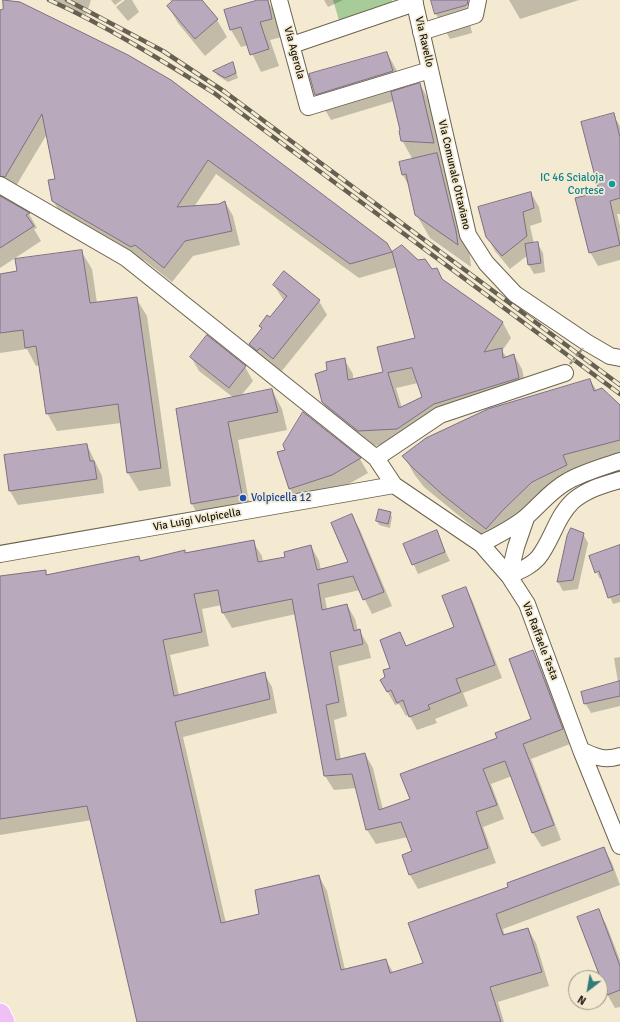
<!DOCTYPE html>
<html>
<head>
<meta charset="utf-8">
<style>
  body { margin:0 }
  #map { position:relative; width:620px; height:1022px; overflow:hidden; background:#f3ead1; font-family:Signika,sans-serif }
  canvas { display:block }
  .north { position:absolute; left:568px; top:970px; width:40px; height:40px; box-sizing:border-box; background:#f3ead1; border:1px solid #9c9683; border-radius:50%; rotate:211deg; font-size:11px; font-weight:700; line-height:16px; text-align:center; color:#1a170e }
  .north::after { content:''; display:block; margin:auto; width:14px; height:18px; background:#337b77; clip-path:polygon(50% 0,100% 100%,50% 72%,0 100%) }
</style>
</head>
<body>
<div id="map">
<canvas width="620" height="1022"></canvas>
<div class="north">N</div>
</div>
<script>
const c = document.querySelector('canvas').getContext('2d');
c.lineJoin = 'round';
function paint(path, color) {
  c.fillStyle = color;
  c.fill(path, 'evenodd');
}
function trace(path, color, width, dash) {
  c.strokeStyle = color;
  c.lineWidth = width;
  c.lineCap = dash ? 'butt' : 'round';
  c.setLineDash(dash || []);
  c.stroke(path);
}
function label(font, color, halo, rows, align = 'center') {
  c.font = font + ' Signika,sans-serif';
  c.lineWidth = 3.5;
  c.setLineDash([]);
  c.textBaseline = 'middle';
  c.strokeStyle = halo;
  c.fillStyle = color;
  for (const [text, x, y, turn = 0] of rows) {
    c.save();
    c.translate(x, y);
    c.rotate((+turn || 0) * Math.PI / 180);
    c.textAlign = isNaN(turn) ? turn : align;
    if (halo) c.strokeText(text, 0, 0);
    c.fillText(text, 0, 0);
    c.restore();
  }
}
const green = new Path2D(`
  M333,0H392L393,4L339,20Z`);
const shadow = new Path2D(`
  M4,0L17,4L386,243L392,253L402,246L418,261L431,270L436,269L443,281L503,323L511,338L502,351L507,358L514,355L522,369L527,393L442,419L405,444L367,446L331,417L323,402L329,371L344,359L353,374V380L384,373L416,338L397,267L359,278L216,174L194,207L219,205L225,202L233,216L240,245L193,256L172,282L144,260L140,262L62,215L53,201L56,180L47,134L13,191H4L0,197V11L4,10ZM418,383L423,397L402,408L396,388Z
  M49,0H91L86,15Z
  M111,0H122L115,5Z
  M125,0H132L139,12L128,21L116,7Z
  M170,0H201L217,20L227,37L205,56L178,23L168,6L172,3Z
  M262,0H267L277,16L282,37L270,40L279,66L261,72L248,45L241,47L231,30Z
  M324,0H343L328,7Z
  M432,0H465L472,33L450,39L436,14Z
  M509,0H579L520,19Z
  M387,53L401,78L404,89L420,84L434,110L448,168H444L450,178L470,256L471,267L430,238L416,214L410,188L403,175L400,163L413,160L402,140L394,101L331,120L316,94Z
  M233,63L238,78L228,82L217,75L215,71Z
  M613,115L620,126V214H617L620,226V260L598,266L590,252Z
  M531,193L539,207L542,222L530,226L534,244H538L543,253L545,272L534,274L529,265L528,255L510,269L495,251L487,236Z
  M0,197L29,214L37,228L34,229L41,241L0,268Z
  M81,251L92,269L97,303L136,298L147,316L171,486L139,491L128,473L121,423L57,431L47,413L40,365L36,366L27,349L0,353V275L18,272Z
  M274,285L319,301L327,315L281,372L258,358L250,344L262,329L260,326L270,318L284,301Z
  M191,357L245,367L253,381L240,397L272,390L282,409L287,430L238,440L251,513L202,522L192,504L177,410L234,398L199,371Z
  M590,380L597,391L620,409V460L573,473L513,528L496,546L424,487L414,474L404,456Z
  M304,414L360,459L368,473L340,489L298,503L290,489L279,453L286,451Z
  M87,445L102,476L104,493L18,505L10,491L5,456Z
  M390,513L392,517L390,528L379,525L377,521Z
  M352,515L360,530L392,606L372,614L360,590L325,598L327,609L347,605L355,619L358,631L359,630L368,645L371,658L338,666L347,716L334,720L341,760L365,754L373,768L383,810L411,799L498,738L533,719V652L541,666L570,744L531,759L561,840L542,847L533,833L512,776L491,784L504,819L483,827L496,863L418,889L410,875L403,855L413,852L408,837L376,844L367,830L357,788L334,790L325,776L296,614L232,628L223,613L222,605L202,609L209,646L170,655L179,695L264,673L272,687L277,713L183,737L226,923L261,915L319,876L327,891L345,970L386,960L394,974L406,1022H138L92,820L0,835V577L45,571L48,576L139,557L141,561L184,551L185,554L253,542L262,556L263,562L286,558L311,546L319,561L321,570L349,563Z
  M436,532L450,561L418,574L406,548Z
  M583,534L588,543L578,589L563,591L558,582L568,537Z
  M620,546V602L613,604L602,578L600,579L597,573L604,570Z
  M466,588L473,602L502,678L463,693L468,706L435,719L437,723L417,730L409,715L406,716L399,704L395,705L381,680L387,677L391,669L400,634L407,647L455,628Z
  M620,657V706L591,713L585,703L618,682L614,658Z
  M604,848L612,863L620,885L503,929L505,936L528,929L536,943L549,986L498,1002L504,1022H425L424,963L510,887Z
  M598,910L606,924L620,960V1007L615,1008L607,994Z`);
const building = new Path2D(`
  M3,0L20,2L128,55L171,80L387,243L392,252L350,264L208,160L177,207L219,204L225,201L232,231L185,241L164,268L135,245L131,247L52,201L48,180L55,179L42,114L5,177L0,176V10L3,9Z
  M174,0H202L218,19L195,39L167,6Z
  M258,0H268L272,19L260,22L269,49L250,55L241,27L230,30L224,10Z
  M431,0H468L467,5L435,14Z
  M387,52L393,71L315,95L309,74Z
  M233,62L236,73L225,78L213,71Z
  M420,83L434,143L401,141L399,131L400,130L391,92Z
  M614,113L620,137V198L610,201L620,245L589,253L575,198L599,192L581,122Z
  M437,153L456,231L458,245L415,215L406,174L402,175L399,162Z
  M531,192L534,208L523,212L527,236L502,256L486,237L478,207Z
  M0,196L30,213L26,215L34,226L0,248Z
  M538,242L541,263L528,265L525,244Z
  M402,245L418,260L425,259L432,269L437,268L442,279L503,322L484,352L502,348L503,358L514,354L519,378L434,404L397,429L358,431L322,402L315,374L327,370L326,362L345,358L348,380L383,372L377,347L415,338L392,252ZM412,368L422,397L399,408L388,373Z
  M82,250L90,303L137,297L161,468L127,473L118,404L46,414L36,346L25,348L23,330L0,333V274L17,271L15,259Z
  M284,271L320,300L273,359L260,348L257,351L249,344L262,328L259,326L267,315L270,317L287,296L273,285Z
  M207,335L246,366L229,388L190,357Z
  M590,379L594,391L602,388L620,405V440L563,455L567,465L532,482L503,510L486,529L443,495L413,468L402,456L426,438L488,409Z
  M272,389L278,412L228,422L242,495L191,504L176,409Z
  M303,412L361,458L332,475L289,489L277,452L285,450L283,445Z
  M87,444L90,461H94L97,479L9,491L4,455Z
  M379,509L391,512L388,524L376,521Z
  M352,514L384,592L363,600L353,576L318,584L322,610L347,604L354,631L360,629L363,644L330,652L339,702L326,705L336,760L365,753L379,810L410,799L400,774L497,738L495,733L531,719L509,659L533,650L563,729L523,744L554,825L532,833L505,761L483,769L497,805L476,812L488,848L409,875L402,855L412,851L401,822L366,830L352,774L324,776L292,599L222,613L218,590L194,594L202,632L163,640L174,696L265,672L270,699L175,722L221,923L259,914L255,890L319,875L341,970L386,959L390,973L423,963L408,923L508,887L507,883L604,847L613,870L496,914L503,935L528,928L542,972L490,987L501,1022H137L87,806L0,819V576L46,570V575L139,556L140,561L185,550V553L254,540L258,562L285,557L284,552L311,545L317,570L348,562L331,523Z
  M571,528L584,533L573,580L557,582L567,536Z
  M437,530L445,552L412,565L403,544Z
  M620,545V594L608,598L599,571L595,573L589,556Z
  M466,587L495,665L456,679L461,692L428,705L430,709L409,717L403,700L397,703L391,690L387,692L380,680L385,677L383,670L390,668L380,640L400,632L406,646L454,627L442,596Z
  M620,681V696L584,704L581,692Z
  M599,909L620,966V990L607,995L577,917Z`);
const minor = new Path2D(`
  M279,0L308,107L430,70
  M414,0L468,235L486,263L515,294L586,342L610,356L620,358
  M421,32L475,15L478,0
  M292,45L415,3
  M0,185L126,258L376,458L394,485L481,544L509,576L527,604L581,750L620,846
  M376,458L440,415L565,373
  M481,544C496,536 513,528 526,517C540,505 551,490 568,481C584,472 603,467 620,461
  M0,554L394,485
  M509,576C519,571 530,567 538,558C552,541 556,517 573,501C587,489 603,485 620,480
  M509,576L516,547L526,518
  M581,750C595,757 605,761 620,756`);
const major = new Path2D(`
  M0,1014L4,1022`);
const rail = new Path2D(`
  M49,0C107,26 161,60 214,93L620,394
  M67,0L163,51L225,92L620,385`);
const pathBridge = new Path2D(`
  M570,364L583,348`);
const markers = [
  [612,184,4,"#0f9aa8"],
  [243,498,4,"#1a4fb4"]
];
const streetNames = [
  ["Via Ravello",424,42,77],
  ["Via Agerola",294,53,75],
  ["Via Comunale Ottaviano",454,175,77],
  ["Via Luigi Volpicella",197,520,-10],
  ["Via Raffaele Testa",540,641,69]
];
const cultureNames = [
  ["IC 46 Scialoja",604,178],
  ["Cortese",604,191]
];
const transitNames = [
  ["Volpicella 12",251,498]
];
paint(green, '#a7cc99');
paint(shadow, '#0003');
paint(building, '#b9a9bd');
trace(building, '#7e6f82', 1);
trace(minor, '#6c634e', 18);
trace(major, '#fff', 23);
trace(minor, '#fff', 16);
trace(major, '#efbff6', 21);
trace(rail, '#656052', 4.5);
trace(rail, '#f3ead1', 3, [9]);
trace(pathBridge, '#938d7b', 2.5, [3, 2]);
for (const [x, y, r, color] of markers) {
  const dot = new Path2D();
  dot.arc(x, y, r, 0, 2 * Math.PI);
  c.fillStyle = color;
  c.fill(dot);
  trace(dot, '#f3ead1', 1.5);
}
label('11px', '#1a170e', '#f3ead1', streetNames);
label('11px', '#0d838f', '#f3ead1', cultureNames, 'right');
label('11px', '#164399', '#f3ead1', transitNames, 'left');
</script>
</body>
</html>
